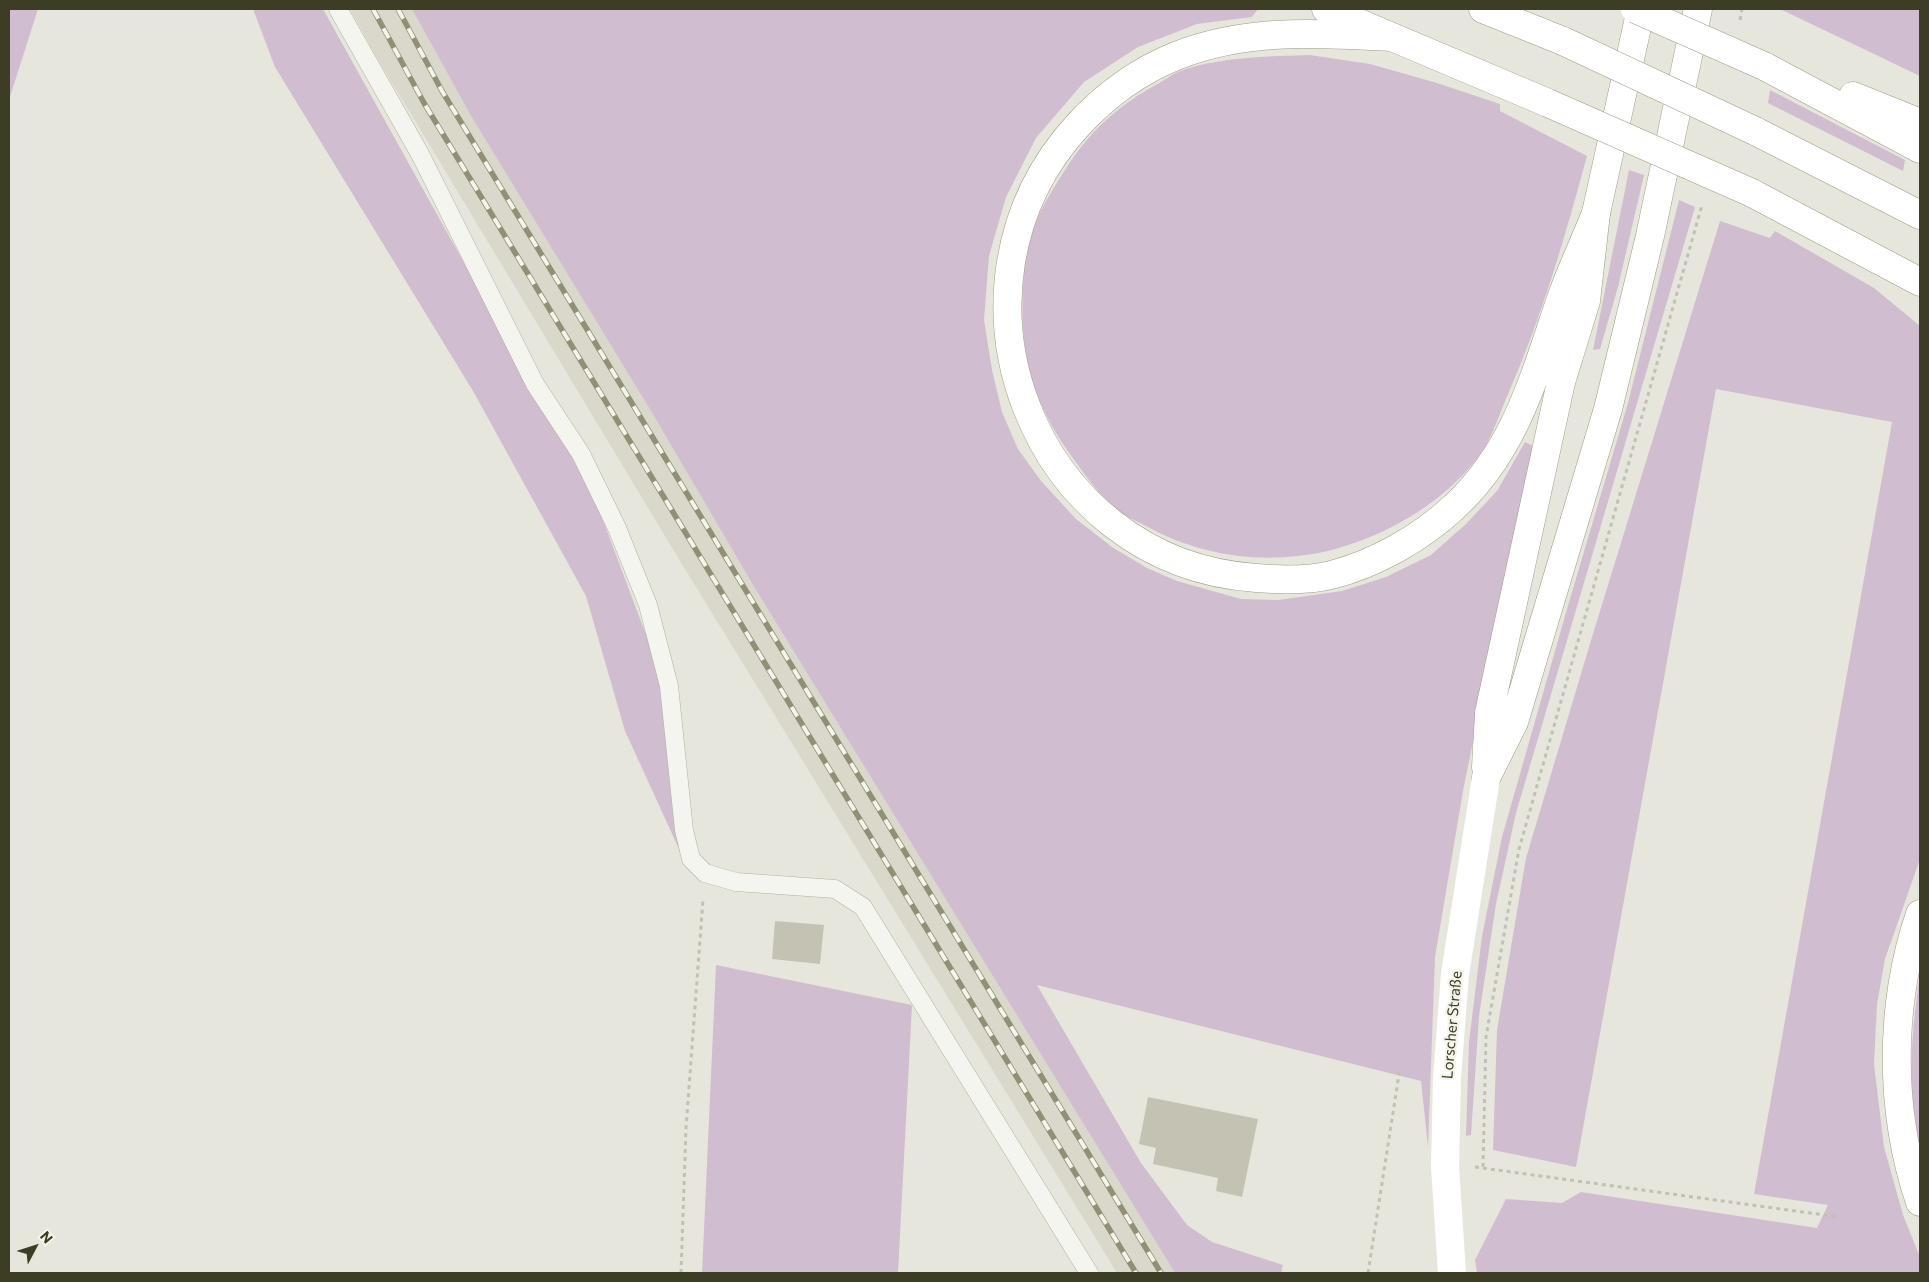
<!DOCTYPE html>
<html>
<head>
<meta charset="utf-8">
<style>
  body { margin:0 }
  #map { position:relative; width:1929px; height:1282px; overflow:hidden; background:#e7e6dc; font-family:Commissioner,sans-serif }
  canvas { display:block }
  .frame { position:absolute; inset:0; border:10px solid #3d3d25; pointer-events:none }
  .north { position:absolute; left:10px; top:1222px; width:50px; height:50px; -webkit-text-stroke:4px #f5f4eb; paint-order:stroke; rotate:50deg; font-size:14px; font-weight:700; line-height:20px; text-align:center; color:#3d3d25 }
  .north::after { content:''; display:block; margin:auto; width:18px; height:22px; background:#3d3d25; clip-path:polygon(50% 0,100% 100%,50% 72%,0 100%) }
</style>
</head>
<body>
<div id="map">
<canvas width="1929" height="1282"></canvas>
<div class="frame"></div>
<div class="north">N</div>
</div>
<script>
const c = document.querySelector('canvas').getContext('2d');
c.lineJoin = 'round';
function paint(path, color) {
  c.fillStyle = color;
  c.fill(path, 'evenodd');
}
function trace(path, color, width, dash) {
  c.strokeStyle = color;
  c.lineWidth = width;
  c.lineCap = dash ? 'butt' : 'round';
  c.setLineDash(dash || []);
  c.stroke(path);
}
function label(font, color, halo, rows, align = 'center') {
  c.font = font + ' Commissioner,sans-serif';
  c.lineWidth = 4.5;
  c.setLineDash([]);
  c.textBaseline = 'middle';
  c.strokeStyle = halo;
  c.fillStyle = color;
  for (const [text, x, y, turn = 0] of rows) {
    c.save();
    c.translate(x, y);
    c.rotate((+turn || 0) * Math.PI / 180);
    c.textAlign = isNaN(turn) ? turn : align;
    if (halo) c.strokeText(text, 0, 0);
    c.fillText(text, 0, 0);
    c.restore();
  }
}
const built = new Path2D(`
  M350,9H412L471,116L651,411L753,585L1175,1273H1117L677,556L376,56Z`);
const green = new Path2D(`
  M9,9H38L9,100Z
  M253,9H323L595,499L660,672L685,862L625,731L586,596L473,391L275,67Z
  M412,9H1258L1252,17L1197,24L1138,47L1084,82L1036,138L1006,197L989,256L984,320L992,370L1002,412L1018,449L1041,481L1076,519L1112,547L1147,568L1177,581L1241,599L1278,600L1342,591L1386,577L1431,555L1466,524L1497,491L1525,442L1533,446L1463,791L1435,957L1428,1147L1421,1081L1037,985L1141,1163L1187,1225L1212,1242L1283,1265L1281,1273H1175L753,585L651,411L471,116Z
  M1780,9H1920V76Z
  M1310,55L1370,64L1437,83L1500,104V111L1587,156C1565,237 1542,317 1508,394C1501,410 1495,429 1486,445C1454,498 1386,537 1328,551C1265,565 1202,557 1146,526C1136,521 1124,516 1116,509C1100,495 1087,478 1075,461C1033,404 1019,356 1023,286C1024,275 1023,262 1026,251C1032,222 1049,195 1065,170C1089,131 1121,103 1161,82C1169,77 1177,71 1186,69C1223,57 1272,56 1310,55Z
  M1770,90L1905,160L1903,171L1768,103Z
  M1629,170L1644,175L1618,287L1600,349L1593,350Z
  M1679,200L1695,207L1516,813L1496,904L1479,1016L1471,1135L1466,1136L1469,1042L1482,936L1502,837L1567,609L1628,403Z
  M1720,221L1770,238L1775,231L1874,288L1920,326V859L1885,959L1877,1004L1874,1064L1884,1147L1903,1215L1920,1257V1273H1477L1475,1260L1506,1199L1562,1203L1581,1192L1817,1228L1828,1205L1754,1194L1892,422L1716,389L1576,1167L1493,1150L1497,1030L1526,858L1592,637Z
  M716,965L912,1005L898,1273H702Z
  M1920,974V1146C1907,1085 1911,1035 1920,974Z`);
const building = new Path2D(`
  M775,921L824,925L820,964L772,959Z
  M1148,1097L1258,1119L1242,1197L1216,1191L1218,1178L1153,1164L1156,1148L1139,1144Z`);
const path = new Path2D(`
  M1740,20L1742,9
  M1475,1167L1839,1217
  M1483,1167L1486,1037L1519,849L1702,205
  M681,1273L686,1128L703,899
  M1368,1273L1400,1068`);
const service = new Path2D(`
  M338,9L420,154L535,384L581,454L617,528L648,605L669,686L684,830L691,859L705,873L736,882L835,889L863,907L1089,1273`);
const secondary = new Path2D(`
  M1452,1273L1445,1167L1447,1078L1455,974L1486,778`);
const trunk = new Path2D(`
  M1486,767L1489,713L1561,382L1586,301L1596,213L1641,9
  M1486,778L1514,722L1608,409L1650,236L1698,9`);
const motorway = new Path2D(`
  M1326,9L1548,103
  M1483,9L1563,41
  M1390,37C1317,33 1245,28 1176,56C1139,71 1106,95 1079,124C927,288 1032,563 1256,578C1280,580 1307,581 1331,575C1375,564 1421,538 1454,507C1517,449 1535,373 1562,296C1572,268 1585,241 1596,213
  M1764,66L1920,149
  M1853,96L1920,123
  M1755,131L1920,215
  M1752,193L1920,282
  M1920,914C1889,1005 1889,1111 1920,1202`);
const rail = new Path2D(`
  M373,9L424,103L1136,1273
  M398,9L442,91L1161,1273`);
const motorwayBridge = new Path2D(`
  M1635,9L1764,66
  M1563,41L1755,131
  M1548,103L1752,193`);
const streetNames = [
  ["Lorscher Straße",1452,1025,-85]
];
paint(built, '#d9d8ca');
paint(green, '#d1bdd0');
paint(building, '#c4c3b3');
trace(service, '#b1b0a1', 19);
trace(trunk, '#9e9c83', 29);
trace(motorway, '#9e9c83', 29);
trace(path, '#c1c1b6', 3, [4, 4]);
trace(service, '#f5f5ef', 18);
trace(secondary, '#fff', 28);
trace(trunk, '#fff', 28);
trace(motorway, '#fff', 28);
trace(rail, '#918f75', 5.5);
trace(rail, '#f5f4eb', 4, [11]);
trace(motorwayBridge, '#9e9c83', 29, []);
trace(motorwayBridge, '#fff', 28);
label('15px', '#3d3d25', '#f5f4eb', streetNames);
</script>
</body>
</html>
